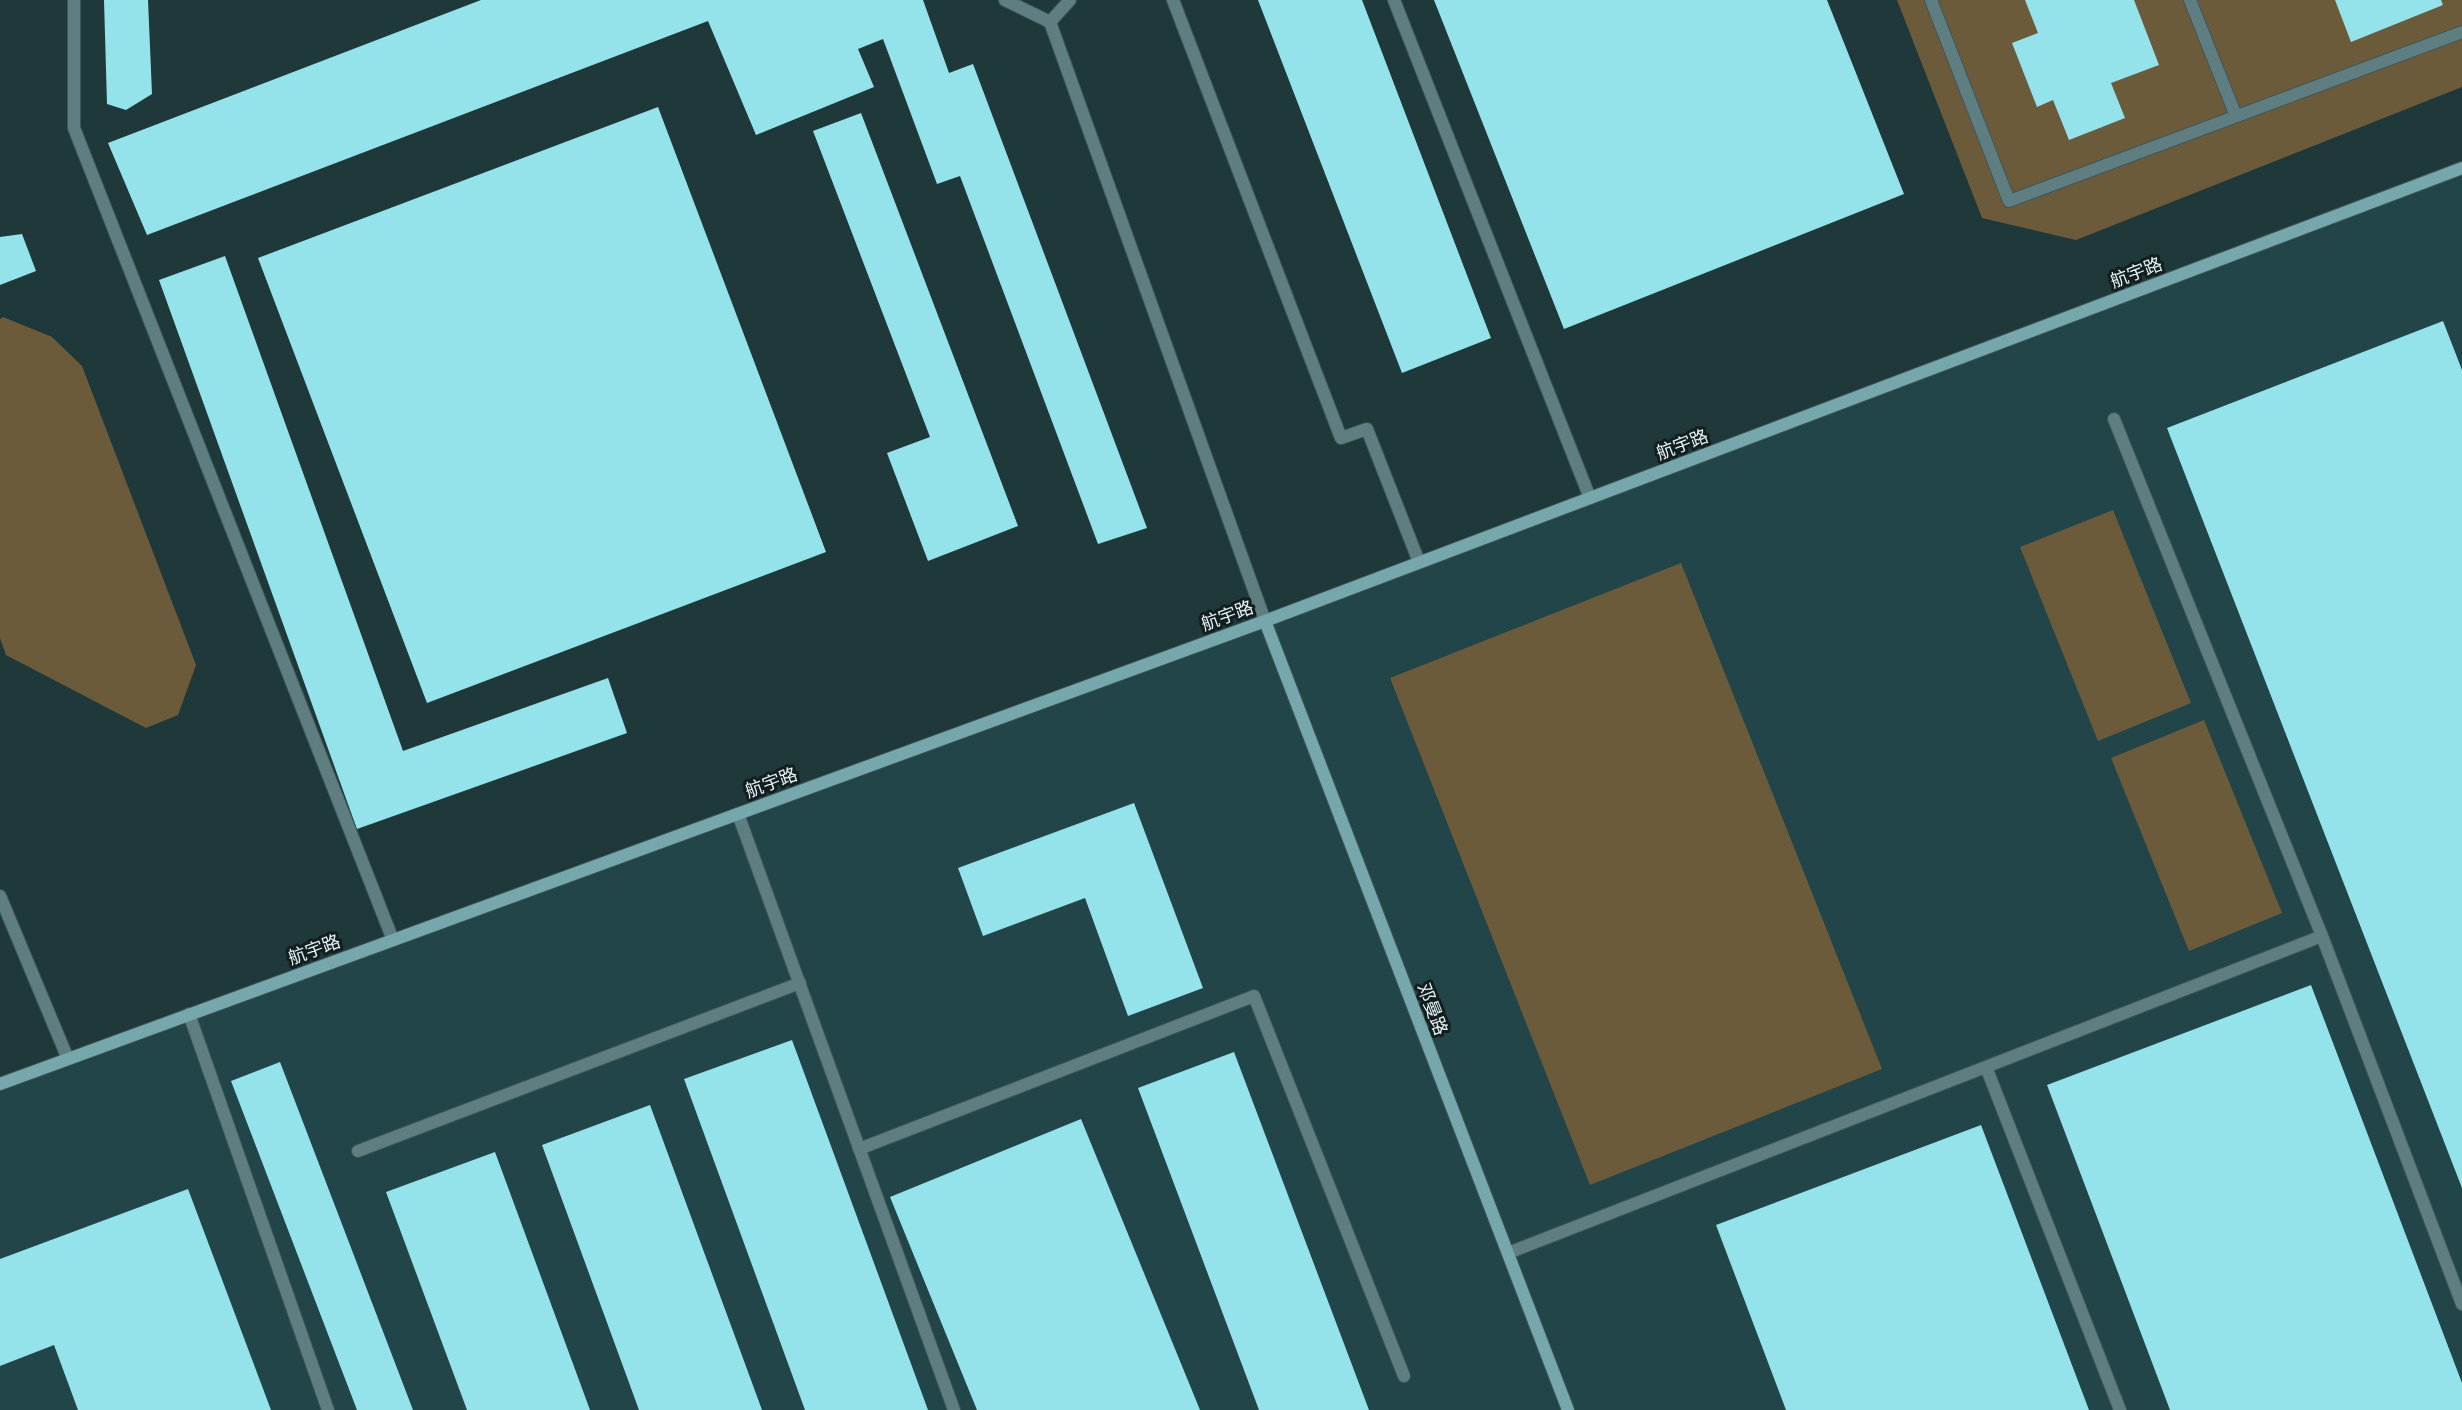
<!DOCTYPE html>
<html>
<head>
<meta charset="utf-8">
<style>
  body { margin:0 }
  canvas { display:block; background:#1f393b }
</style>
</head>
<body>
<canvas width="2462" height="1410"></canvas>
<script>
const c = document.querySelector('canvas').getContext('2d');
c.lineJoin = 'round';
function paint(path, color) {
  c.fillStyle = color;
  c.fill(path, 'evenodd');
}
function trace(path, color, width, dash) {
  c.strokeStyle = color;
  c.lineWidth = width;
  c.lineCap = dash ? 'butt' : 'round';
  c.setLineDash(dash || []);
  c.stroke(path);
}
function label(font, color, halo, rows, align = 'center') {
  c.font = font + ' Georgia,"Noto Sans SC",serif';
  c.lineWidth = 6;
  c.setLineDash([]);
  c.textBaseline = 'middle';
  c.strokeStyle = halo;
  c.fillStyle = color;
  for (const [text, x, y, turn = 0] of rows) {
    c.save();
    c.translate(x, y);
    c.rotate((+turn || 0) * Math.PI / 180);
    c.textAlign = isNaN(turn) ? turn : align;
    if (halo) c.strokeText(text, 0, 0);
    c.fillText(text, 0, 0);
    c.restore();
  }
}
const built = new Path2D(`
  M2462,168V1410H0V1084L1265,621Z`);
const green = new Path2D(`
  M1897,0H2462V87L2076,240L1982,218Z
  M3,317L52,337L82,366L196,665L178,715L146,728L6,655L0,638V319Z
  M2113,510L2191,703L2098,741L2020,547Z
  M1681,563L1882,1069L1590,1185L1390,678Z
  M2204,720L2282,913L2189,951L2111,758Z`);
const building = new Path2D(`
  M104,0H148L152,94L126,110L107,104Z
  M481,0H923L949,73L973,64L1147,528L1098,544L960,176L937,184L883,39L858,49L874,87L756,135L708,21L147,235L108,143Z
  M1258,0H1362L1491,338L1402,373Z
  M1434,0H1827L1904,194L1564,329Z
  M2025,0H2134L2159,65L2111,83L2125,118L2069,140L2053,100L2037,107L2012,43L2038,33Z
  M2335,0H2441L2443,5L2351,42Z
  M658,107L826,552L427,703L258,258Z
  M861,113L1018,526L928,561L887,453L930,437L813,131Z
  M22,234L36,271L0,285V237Z
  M225,256L403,751L608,678L627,733L357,829L159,280Z
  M2443,321L2462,370V1188L2167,428Z
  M1134,803L1203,988L1128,1016L1085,898L983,936L958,868Z
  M2311,985L2462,1383V1410H2170L2047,1085Z
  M792,1040L928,1410H805L684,1079Z
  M1234,1052L1369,1410H1259L1138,1088Z
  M280,1062L413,1410H357L231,1081Z
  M650,1105L762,1410H639L542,1145Z
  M1081,1119L1200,1410H977L890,1197Z
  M1981,1125L2089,1410H1786L1716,1225Z
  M495,1152L590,1410H467L386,1192Z
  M188,1189L271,1410H78L54,1345L0,1366V1259Z`);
const lane = new Path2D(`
  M1173,0L1341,438L1367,429L1419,562
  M1394,0L1590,498
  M1931,0L2009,201L2462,32
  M2190,0L2236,116
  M2114,419L2322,936
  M738,814L954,1410
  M0,896L68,1059
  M189,1014L328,1410
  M1986,1067L2120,1410
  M859,1149L1254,996L1404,1376
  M358,1151L800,983
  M1508,1253L2322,936L2462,1304`);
const street = new Path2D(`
  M74,0V128L393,940
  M1005,0L1050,22
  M1070,0L1050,22L1265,621`);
const secondary = new Path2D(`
  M1265,621L1568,1410
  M0,1084L1265,621L2462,168`);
const streetNames = [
  ["航宇路",2136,272,-21],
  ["航宇路",1682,444,-21],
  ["航宇路",1227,615,-20],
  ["航宇路",771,782,-20],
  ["航宇路",314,949,-20],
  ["邓曼路",1433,1009,69]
];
paint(built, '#214548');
paint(green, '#6c5b3b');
paint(building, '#94e3eb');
trace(lane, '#3f5759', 14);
trace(street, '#3f5759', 14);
trace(secondary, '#3f5759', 14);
trace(lane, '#5f7e81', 12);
trace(street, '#5f7e81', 12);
trace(secondary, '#75a7ac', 12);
label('18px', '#e4f3f5', '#131e1f', streetNames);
</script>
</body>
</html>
